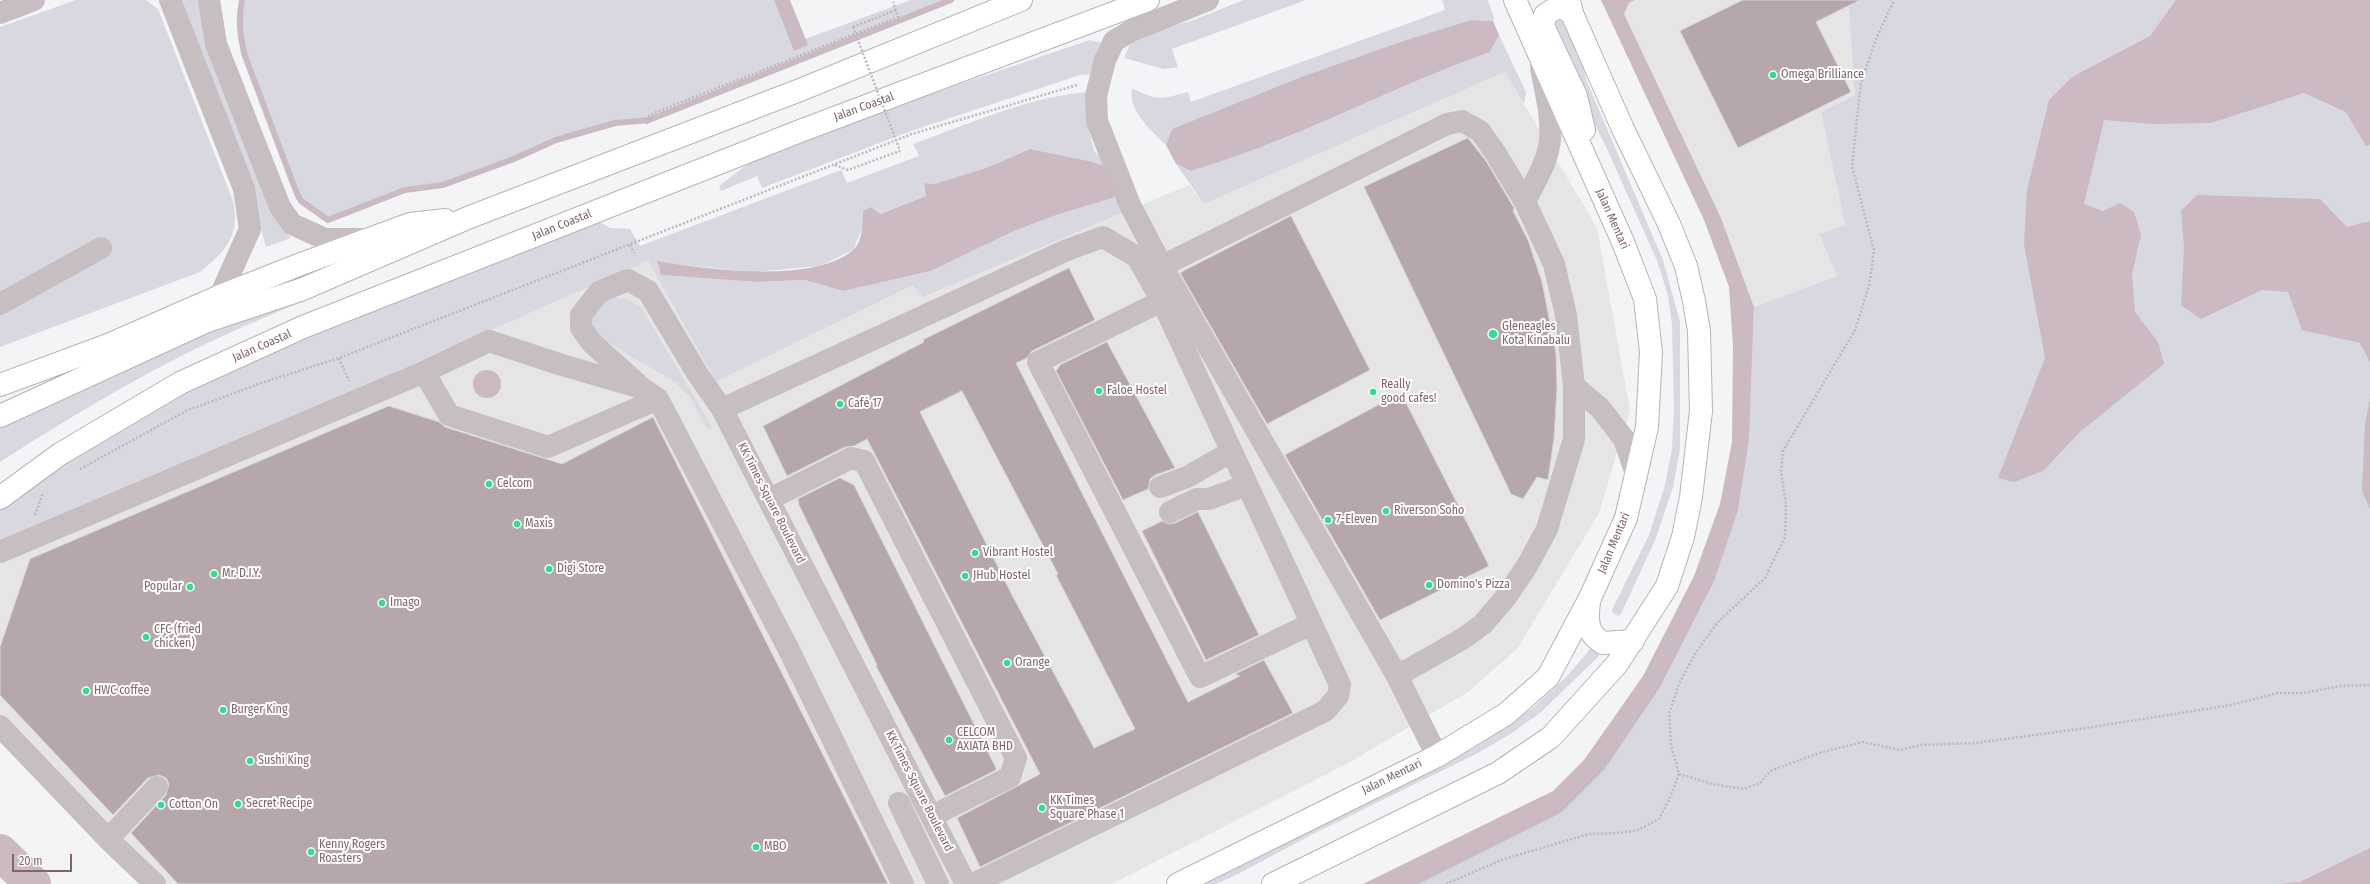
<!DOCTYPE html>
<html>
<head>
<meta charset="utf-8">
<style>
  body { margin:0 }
  #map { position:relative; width:2370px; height:884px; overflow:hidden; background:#f2f4f6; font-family:"Fira Sans Condensed",sans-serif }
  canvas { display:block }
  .scale { position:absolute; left:12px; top:854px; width:60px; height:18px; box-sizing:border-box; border:2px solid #83646b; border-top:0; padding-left:5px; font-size:12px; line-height:14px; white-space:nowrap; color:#83646b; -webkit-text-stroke:3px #fff; paint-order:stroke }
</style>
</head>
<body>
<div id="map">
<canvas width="2370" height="884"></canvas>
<div class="scale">20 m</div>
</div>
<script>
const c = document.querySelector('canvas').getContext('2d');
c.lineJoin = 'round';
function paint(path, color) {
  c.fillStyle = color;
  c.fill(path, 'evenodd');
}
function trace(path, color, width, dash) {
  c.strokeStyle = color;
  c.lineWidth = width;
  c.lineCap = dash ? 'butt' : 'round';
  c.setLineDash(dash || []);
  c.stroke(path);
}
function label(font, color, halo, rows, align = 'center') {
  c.font = font + ' "Fira Sans Condensed",sans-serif';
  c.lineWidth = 4;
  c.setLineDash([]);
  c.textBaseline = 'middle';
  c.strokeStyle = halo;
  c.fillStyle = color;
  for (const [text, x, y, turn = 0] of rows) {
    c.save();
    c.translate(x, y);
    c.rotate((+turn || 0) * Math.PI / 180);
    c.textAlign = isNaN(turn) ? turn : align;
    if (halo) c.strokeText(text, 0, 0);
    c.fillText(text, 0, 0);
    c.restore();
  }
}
const built = new Path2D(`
  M1635,0H1848L1855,95L1821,112L1845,225L1819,235L1837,276L1754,307L1721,218L1624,14L1629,3Z
  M1505,72L1597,228L1630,410L1599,513L1517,649L1468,692L1350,762L1112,884H150L0,730V549L10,542L648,261L716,382L913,285L1136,207L1189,185L1204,204Z`);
const green = new Path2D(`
  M76,0H146L158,9L233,201C241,235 225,252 200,272L0,347V27Z
  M179,0H200L282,227L291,238L266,247L256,210Z
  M242,0H774L794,50L808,45L805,39L911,0H951L649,120L615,123L556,140L514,159L443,185L405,190L328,220L301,201L297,194L245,56C240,36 238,20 242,0Z
  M1244,0H1306L1172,49L1178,67L1164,69L1124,58L1131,42L1156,30L1191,21Z
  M1442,0H1488L1494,18L1493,21L1471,20L1403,41L1301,77L1172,129L1166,145C1151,130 1128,111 1132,88C1155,101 1163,99 1188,92L1191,102L1445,10Z
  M1848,0H2370V884H1419L1561,813L1604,770L1738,510L1749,441L1754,307L1837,276L1819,234L1845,225L1821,112L1855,95Z
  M1551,18L1563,19L1581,59L1587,82L1663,260L1680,322V449L1673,487L1656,538L1621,614L1618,616L1613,613L1612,610L1649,535L1665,485L1672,449L1674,408L1672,324L1668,296L1658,263L1608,151L1547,26Z
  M1499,35L1526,92L1524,104L1505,72L1204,204L1176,164L1191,171C1294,141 1389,88 1490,52Z
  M1090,40L1102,43L1095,74L1080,75L911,131L762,188L757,176L721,191L719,186L753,160L898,105Z
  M1092,92L1089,130L1094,151L1111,168L1089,161L1030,149L986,168L934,184L924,183L926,196L879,214L871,207L853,250L820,266L753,272L657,262L661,275L757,282L805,280L843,291L931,271L1014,231L1056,215L1116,197L1136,207L923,297L913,285L716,382L648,261L10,542L0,549V507L101,439L227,371L595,220L611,228L630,229L640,246L841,170L847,183L919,156L913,144C970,124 1031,95 1092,92Z
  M333,282L336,288C284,309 233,330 183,355C120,387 59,424 0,462V426L180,343Z
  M613,297L628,299L642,309L712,427L708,430L691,398L675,382L597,336L588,315L595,307Z
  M1591,648L1599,652V656L1540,713L1509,735L1476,754L1313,834L1238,874L1216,884H1195L1474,748L1534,707L1568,675Z`);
const water = new Path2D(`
  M774,0H790L808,45L794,51Z
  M1601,0H1635L1629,3L1624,14L1721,218L1754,307L1749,441L1738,510L1714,581L1660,687L1604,770L1561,813L1419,884H1363L1553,791L1584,760L1643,676L1694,576L1720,504L1732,442L1733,346L1729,287L1704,220Z
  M2176,0H2370V145L2366,146L2346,112L2304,93L2211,123L2152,124L2104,120L2084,204L2103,211L2120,203L2134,212L2141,235L2132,274L2135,312L2158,342L2164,364L2080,432L2043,471L2014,482L1998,478L2045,358L2024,244L2027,190L2049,100L2072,77L2150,36Z
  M1471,20L1493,21L1499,35L1490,52C1389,88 1294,141 1191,171L1176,164L1166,145L1172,129L1301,77L1403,41Z
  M1030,149L1089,161L1111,168L1116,197L1056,215L1014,231L931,271L843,291L805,280L757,282L661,275L657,261C706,269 811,284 852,251C863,242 863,223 863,211L871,207L880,214L926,196L924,183L934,184L986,168Z
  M2197,195L2320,199L2347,227L2370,221V362L2360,343L2302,330L2288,292L2262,290L2201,319L2181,305L2184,247L2181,211Z
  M473 384a14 14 0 1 1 28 0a14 14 0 1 1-28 0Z
  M2370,398V509L2362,491L2365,424Z
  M2370,848V884H2279L2300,882Z`);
const stream = new Path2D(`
  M242,0C238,20 240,36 245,56L297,194L301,201L328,220L405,190L443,185L514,159L556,140L615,123L649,120L951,0`);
const river = new Path2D(`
  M0,852L33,884`);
const building = new Path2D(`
  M1743,0H1860L1816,22L1851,92L1738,148L1680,31Z
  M1468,138L1486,161L1514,208L1513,211L1528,240L1542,282L1556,354L1557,388L1554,438L1548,480L1537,477L1523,499L1511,494L1364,187Z
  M1291,216L1370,370L1267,424L1180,273Z
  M1069,268L1095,320L1032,351L1027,358L1016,363L1188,702L1240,676L1235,674L1264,660L1293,713L980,867L957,818L1040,774L867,439L854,446L845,447L787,476L763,426L924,342L923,340ZM962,391L1058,574L1056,575L1135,729L1094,748L1012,595L920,412Z
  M1107,342L1175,468L1155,475L1150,479L1148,489L1123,500L1056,371L1060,365Z
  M1401,393L1489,566L1380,620L1285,455Z
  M389,406L439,422L445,427L562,464L653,417L888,884H178L131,833L166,795L169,784L166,778L159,775L148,778L113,815L0,695V647L30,559Z
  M840,478L854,485L996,768V770L945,796L876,666L877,665L799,505L798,499Z
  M1198,512L1259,635L1206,660L1142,531L1162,521L1169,524L1175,523Z`);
const path = new Path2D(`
  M853,27L896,10
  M647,124V117L654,113L898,17L893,2
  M835,165L848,170L900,151
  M630,245L634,253
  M339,358L349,381
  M80,469L186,411L261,383L339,358L912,134L1077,85
  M35,515L43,493
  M1679,774L1712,784L1743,789L1760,783L1770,771L1819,753L1863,742L1900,750L1921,745L1976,743L2086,728L2231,705L2278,693H2303L2340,686L2370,685
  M1446,884L1501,860L1589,834L1620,833L1638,830L1659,819L1669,800L1679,774L1671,745L1669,714L1679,684L1696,652L1718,622L1765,578L1785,537L1786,504L1781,472L1783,451L1855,330L1869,286L1874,250L1852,167L1856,127L1861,83L1876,39L1894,0`);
const minor = new Path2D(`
  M170,0L244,189L250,229L220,296
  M209,0L216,44L280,207L292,224L325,239H367
  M0,13L34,0
  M1525,202C1534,183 1549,160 1550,139C1552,115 1545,90 1541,67
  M1162,266L1447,124L1462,121L1480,131L1496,154L1525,202L1554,264L1566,315L1574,386V439L1547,529L1527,566L1506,597L1483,624L1464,638L1397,676L1162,266L1130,205L1097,121L1096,96L1105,60L1114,41L1131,31L1208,0
  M1162,301L1038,362L1200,677L1311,624
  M0,304L101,248
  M424,372L449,415L548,447L658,399
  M1574,386L1600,408L1624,439L1637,477
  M722,409L1067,250L1103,237L1137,257L1162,301L1340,685L1338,696L1325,711L973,884
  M1160,487L1187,477L1231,452
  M770,499L851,458L864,461L1016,758L1010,777L932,816
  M1170,512L1197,499H1209L1247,485
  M0,552L424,372L489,341L562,365L638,387
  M1397,676L1437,756
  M0,726L108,839L157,787
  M899,803L938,884
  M108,839L155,884
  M903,884L788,648L658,399L643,389L592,343L581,328V315L599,292L628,280L648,291L697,373L722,409L966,884`);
const major = new Path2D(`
  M1572,13L1559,6L1545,15L1543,26L1576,96L1584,130
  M1589,602C1587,618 1586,634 1603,643L1633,641
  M1178,884L1437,756L1506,714L1548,677L1590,598L1626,518L1647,427L1651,352L1645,299L1623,242L1515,0
  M1273,884L1498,773L1551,737L1617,664L1667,586L1683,537L1691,497L1701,411L1699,331L1694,301L1686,266L1669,224L1623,129L1566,0`);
const highway = new Path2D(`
  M1569,0L1572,13
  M0,385L108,345L220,296L301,264L410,224L445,220
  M0,416L207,321L303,289L470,217L800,90L1021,0
  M0,498L60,454L180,383L303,327L800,131L1148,0`);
const pathBridge = new Path2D(`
  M853,27L900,151`);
const markers = [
  [1773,75,4,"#23e591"],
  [1493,334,5,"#23e591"],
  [1099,391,4,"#23e591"],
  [1373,392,4,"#23e591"],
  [840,404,4,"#23e591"],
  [489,484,4,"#23e591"],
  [1386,511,4,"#23e591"],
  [1328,520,4,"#23e591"],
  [517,524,4,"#23e591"],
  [975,553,4,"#23e591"],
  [549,569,4,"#23e591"],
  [214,574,4,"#23e591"],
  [965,576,4,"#23e591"],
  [1429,585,4,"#23e591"],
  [190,587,4,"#23e591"],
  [382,603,4,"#23e591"],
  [146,637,4,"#23e591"],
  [1007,663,4,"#23e591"],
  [86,691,4,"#23e591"],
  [223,710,4,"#23e591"],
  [949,740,4,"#23e591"],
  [250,761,4,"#23e591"],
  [238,804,4,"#23e591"],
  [161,805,4,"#23e591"],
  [1042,808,4,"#23e591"],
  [756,847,4,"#23e591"],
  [311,852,4,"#23e591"]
];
const poiNames = [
  ["Omega Brilliance",1781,75],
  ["Gleneagles",1502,327],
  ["Kota Kinabalu",1502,341],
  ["Really",1381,385],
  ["good cafes!",1381,399],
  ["Faloe Hostel",1107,391],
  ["Café 17",848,404],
  ["Celcom",497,484],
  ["Riverson Soho",1394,511],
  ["7-Eleven",1336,520],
  ["Maxis",525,524],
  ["Vibrant Hostel",983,553],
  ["Digi Store",557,569],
  ["Mr. D.I.Y.",222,574],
  ["JHub Hostel",973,576],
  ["Domino's Pizza",1437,585],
  ["Popular",182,587,"right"],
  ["Imago",390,603],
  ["CFC (fried",154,630],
  ["chicken)",154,644],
  ["Orange",1015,663],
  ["HWC coffee",94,691],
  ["Burger King",231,710],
  ["CELCOM",957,733],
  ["AXIATA BHD",957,747],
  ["Sushi King",258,761],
  ["KK Times",1050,801],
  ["Square Phase 1",1050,815],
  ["Secret Recipe",246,804],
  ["Cotton On",169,805],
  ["Kenny Rogers",319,845],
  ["Roasters",319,859],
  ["MBO",764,847]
];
const streetNames = [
  ["Jalan Coastal",864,107,-20],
  ["Jalan Mentari",1612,219,66],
  ["Jalan Coastal",562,225,-22],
  ["Jalan Coastal",262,346,-24],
  ["KK Times Square Boulevard",771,503,63],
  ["Jalan Mentari",1614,543,-67],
  ["Jalan Mentari",1392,777,-26],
  ["KK Times Square Boulevard",919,791,63]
];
paint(built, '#e5e5e6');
paint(green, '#d8d8e1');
paint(water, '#cbbac1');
trace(stream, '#cbbac1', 6);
trace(river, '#cbbac1', 36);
paint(building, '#b5a7ab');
trace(building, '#d4d6d7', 1);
trace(major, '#bab2b4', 24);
trace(highway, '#b9b2b3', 24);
trace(path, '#beb8ba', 2.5, [2, 2]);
trace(minor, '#c6bec0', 22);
trace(major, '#fff', 22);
trace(highway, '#fff', 22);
trace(pathBridge, '#beb8ba', 2.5, [2, 2]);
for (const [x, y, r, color] of markers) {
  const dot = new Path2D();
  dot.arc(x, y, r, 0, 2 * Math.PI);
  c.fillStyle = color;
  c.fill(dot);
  trace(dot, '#fff', 1.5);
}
label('12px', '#83646b', '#fff', poiNames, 'left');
label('12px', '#83646b', '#fff', streetNames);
</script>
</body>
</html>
